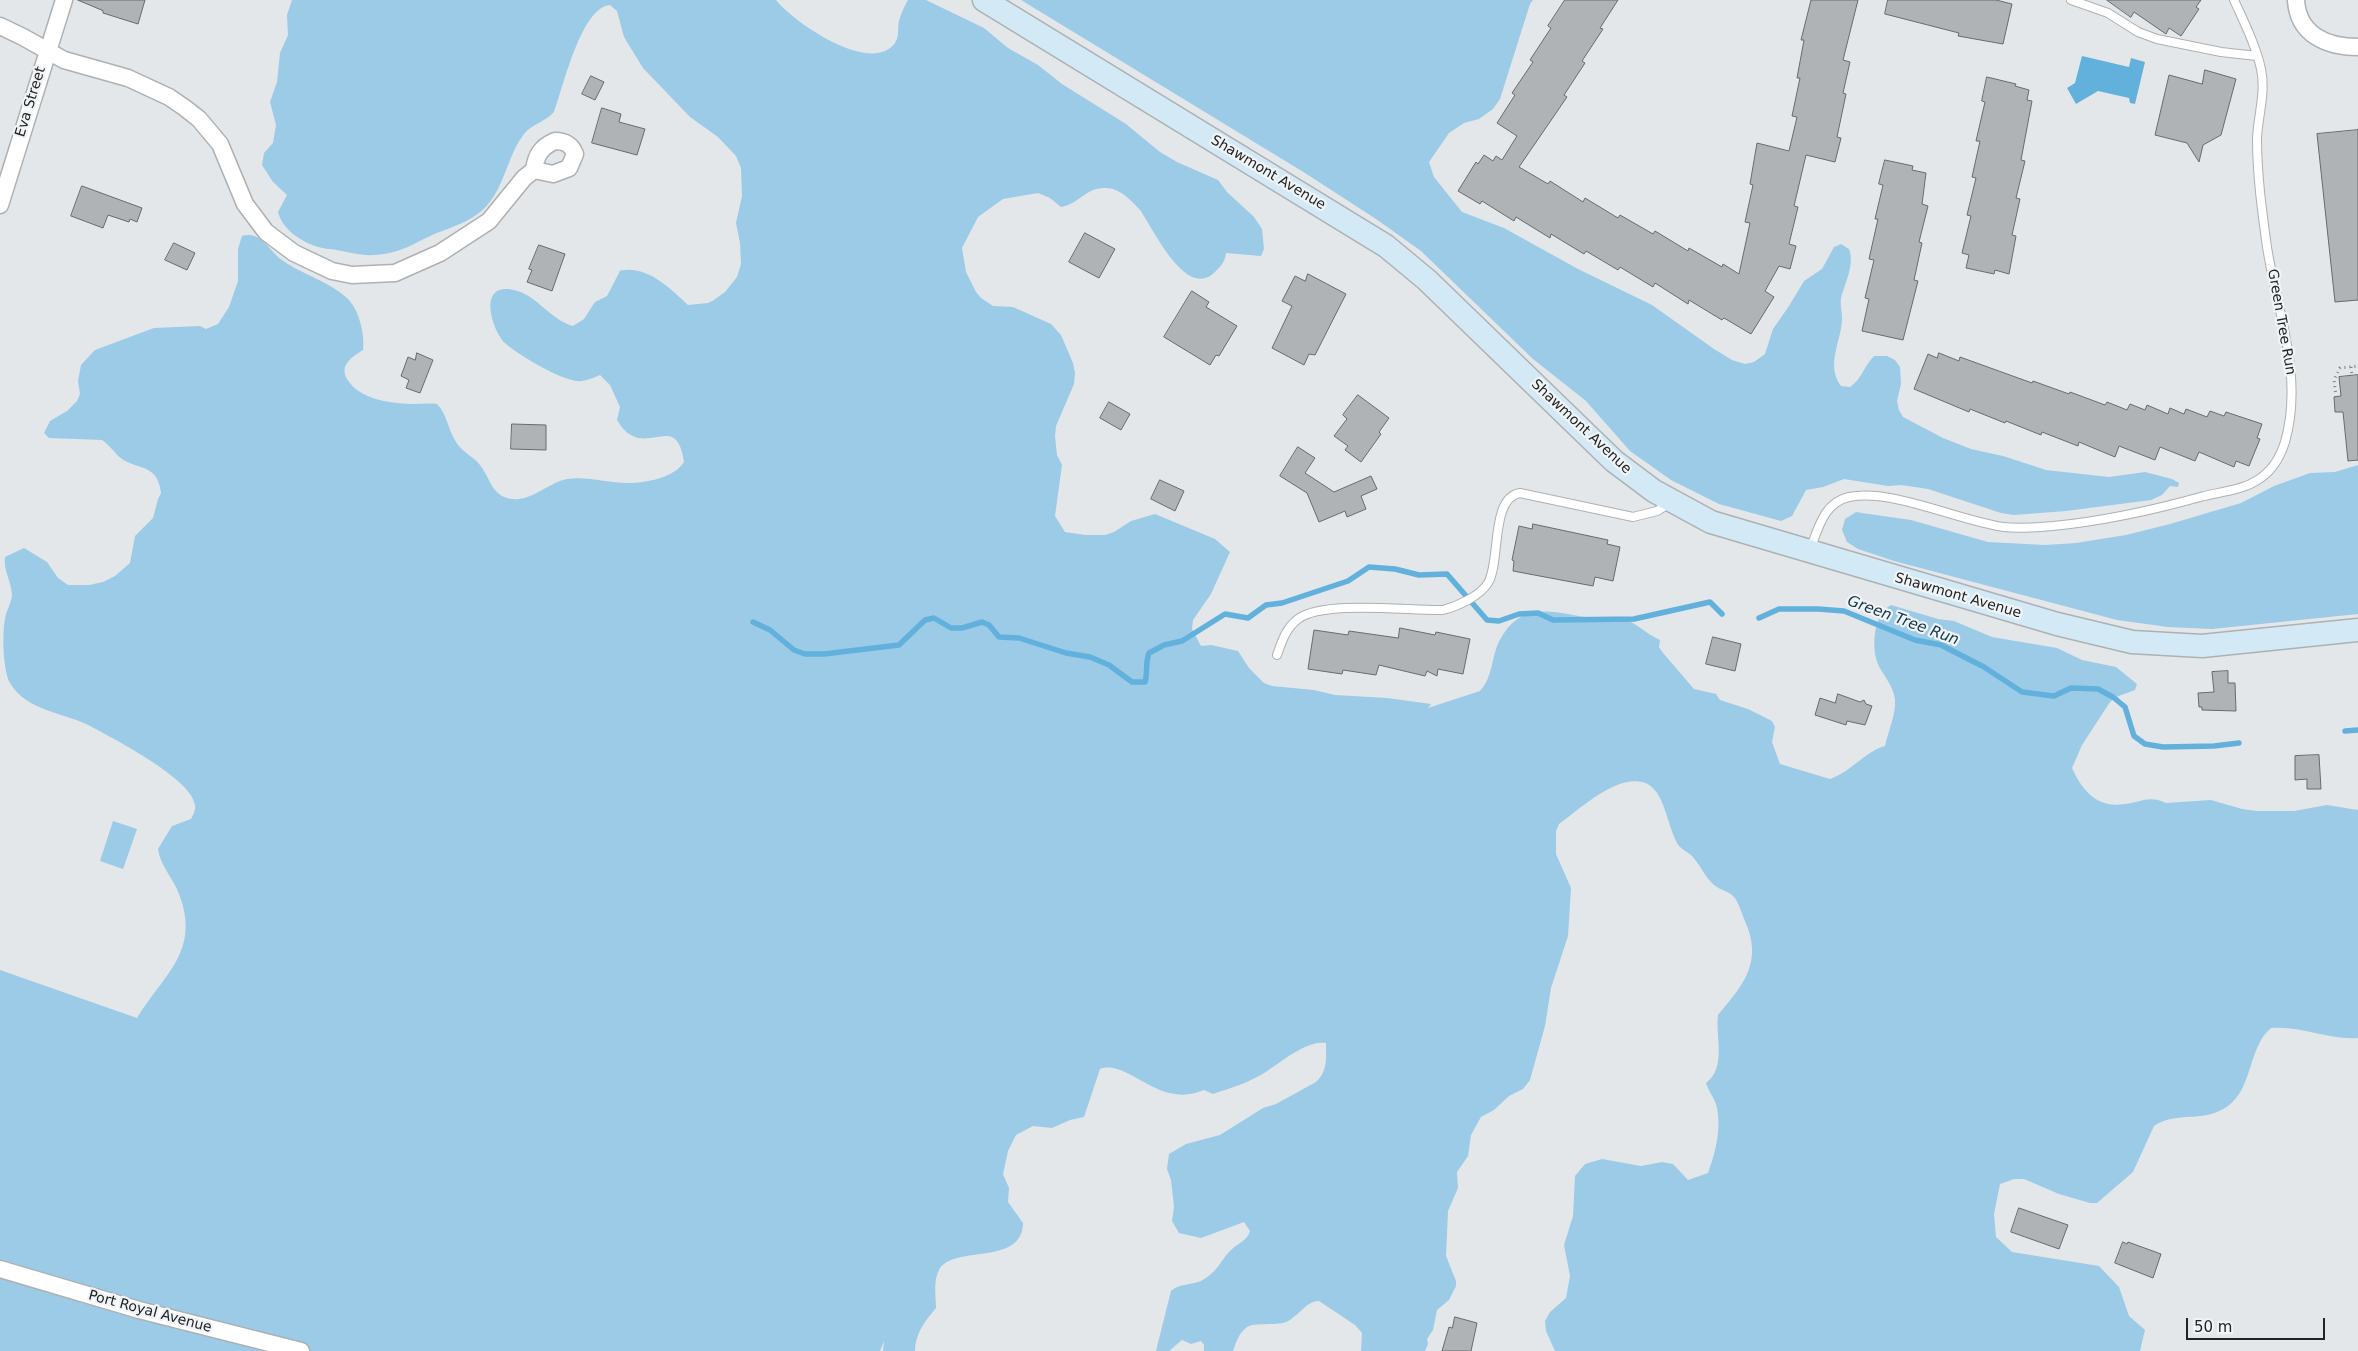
<!DOCTYPE html>
<html>
<head>
<meta charset="utf-8">
<style>
  body { margin:0 }
  #map { position:relative; width:2358px; height:1351px; overflow:hidden; background:#e3e7e9; font-family:"DejaVu Sans",sans-serif }
  canvas { display:block }
  .scale { position:absolute; left:2186px; top:1318px; width:139px; height:22px; box-sizing:border-box; border:2px solid #222324; border-top:0; padding-left:6px; font-size:15px; line-height:18px; white-space:nowrap; color:#222324; -webkit-text-stroke:4px #f0f4f6; paint-order:stroke }
</style>
</head>
<body>
<div id="map">
<canvas width="2358" height="1351"></canvas>
<div class="scale">50 m</div>
</div>
<script>
const c = document.querySelector('canvas').getContext('2d');
c.lineJoin = 'round';
function paint(path, color) {
  c.fillStyle = color;
  c.fill(path, 'evenodd');
}
function trace(path, color, width, dash) {
  c.strokeStyle = color;
  c.lineWidth = width;
  c.lineCap = dash ? 'butt' : 'round';
  c.setLineDash(dash || []);
  c.stroke(path);
}
function label(font, color, halo, rows, align = 'center') {
  c.font = font + ' "DejaVu Sans",sans-serif';
  c.lineWidth = 4.5;
  c.setLineDash([]);
  c.textBaseline = 'middle';
  c.strokeStyle = halo;
  c.fillStyle = color;
  for (const [text, x, y, turn = 0] of rows) {
    c.save();
    c.translate(x, y);
    c.rotate((+turn || 0) * Math.PI / 180);
    c.textAlign = isNaN(turn) ? turn : align;
    if (halo) c.strokeText(text, 0, 0);
    c.fillText(text, 0, 0);
    c.restore();
  }
}
const green = new Path2D(`
  M292,0H776C793,22 871,76 895,43C900,36 897,28 899,21C901,14 905,5 908,0H926L984,28L1008,48L1038,65L1062,84L1126,124L1160,152L1177,162L1218,180L1227,192L1254,217L1262,229L1264,249L1261,256L1226,253C1225,262 1221,266 1215,272C1186,301 1153,228 1140,210C1133,202 1123,192 1113,189C1087,183 1082,203 1061,207L1050,198L1038,193L1003,199L978,217L962,248L966,272L976,292L981,298L993,306L1013,307L1051,324L1061,335L1073,363L1075,373L1074,384L1056,426L1055,436L1057,455L1062,465L1055,516L1065,532L1085,535H1105L1114,532L1131,521L1155,514L1215,539L1230,552L1211,594L1193,620L1192,629L1201,646L1211,645L1238,651L1249,668L1264,683L1272,686L1314,690L1335,695L1387,698L1431,704L1428,708L1480,691C1494,676 1491,654 1501,638C1524,598 1557,614 1593,618C1605,619 1619,615 1631,622C1640,627 1649,635 1660,640L1659,647L1663,653L1694,689L1716,694L1720,700L1748,709L1772,721L1775,727L1772,742L1780,764L1830,779C1851,772 1864,752 1885,746C1888,732 1896,714 1895,700C1894,684 1879,672 1876,658C1872,641 1875,613 1891,605L1938,619L1954,621L1992,637L2057,648L2082,660L2116,667L2137,684L2135,690L2116,697L2110,702L2082,745L2072,768C2082,790 2097,809 2125,804C2141,802 2149,795 2166,803L2211,800L2242,809L2257,811H2294L2327,805L2358,810V1038C2327,1040 2303,1026 2271,1028C2248,1047 2253,1088 2228,1106C2203,1124 2178,1110 2154,1126L2133,1172L2097,1203H2090L2059,1194L2024,1179H2014L2000,1184L1994,1214L1996,1237L2012,1252L2099,1266L2119,1287L2129,1316L2145,1330L2140,1351H1555L1546,1331L1545,1321L1550,1312L1566,1298L1570,1276L1564,1245L1573,1216L1575,1176L1585,1164L1602,1159L1641,1166L1662,1162L1673,1164L1688,1180L1708,1173C1716,1152 1722,1126 1716,1104C1713,1096 1708,1090 1706,1083C1727,1067 1715,1037 1718,1015C1744,984 1763,962 1745,921C1742,914 1739,903 1734,897C1729,891 1720,890 1714,885C1704,876 1700,864 1691,855C1687,852 1682,849 1679,846C1667,830 1666,787 1642,782C1614,776 1580,809 1559,824L1556,831V854L1571,888L1568,936L1551,988L1545,1026L1530,1080L1523,1089L1509,1096L1494,1110L1481,1117L1471,1135L1468,1156L1457,1172L1458,1188L1448,1211L1446,1256L1456,1281V1286L1449,1300L1437,1310L1433,1330L1427,1339L1428,1344L1425,1351H1361L1362,1333L1355,1325L1319,1301C1306,1301 1298,1317 1286,1322C1275,1326 1255,1322 1247,1327C1239,1333 1236,1342 1233,1351H1204V1345L1201,1341L1191,1344L1182,1340L1169,1351H1156L1171,1291C1178,1284 1191,1285 1201,1281C1218,1272 1219,1262 1231,1250C1238,1243 1247,1241 1250,1231L1244,1222L1201,1238L1179,1233L1172,1221L1174,1207L1171,1180L1167,1169L1169,1154L1186,1144L1220,1135L1263,1108L1276,1104L1316,1082C1328,1071 1326,1058 1326,1043C1304,1039 1274,1069 1257,1077C1244,1084 1228,1089 1213,1094L1204,1090C1158,1110 1128,1058 1100,1069L1084,1117L1070,1120L1052,1128L1033,1126L1016,1135L1008,1151L1003,1174L1009,1188L1008,1202L1023,1223C1022,1267 953,1244 939,1270C933,1281 936,1296 936,1308C925,1321 915,1334 915,1351H883L884,1341L880,1351H0V970L137,1018C164,974 201,951 179,894C174,879 160,866 158,849L172,826L191,819C193,815 196,810 195,805C192,779 114,739 92,727C65,712 27,712 10,683C3,671 2,633 5,619C6,611 12,602 12,594C11,581 3,569 5,557L24,548L47,562L58,578L68,585H89L103,582L115,576L130,563L135,536L153,518L158,499L161,493C158,464 139,470 122,459C115,454 110,445 102,440L49,438L44,433L50,421L67,411L77,401L80,394L78,381L81,365L95,350L154,328L200,326L206,329L218,324L229,307L238,281V249L242,236C261,230 269,251 282,260C303,275 329,281 348,299C359,310 365,334 363,350C352,357 339,365 347,379C359,399 389,403 410,404C419,404 428,403 437,404C447,414 448,430 456,442C462,452 473,456 480,465C488,475 491,490 502,496C526,508 546,483 567,479C587,476 608,483 628,483C645,483 674,478 684,462C676,406 643,465 617,420L620,407L610,385L600,375C595,377 588,380 582,381C566,384 517,354 505,343C493,331 478,287 508,289C535,291 548,319 573,326L584,319L595,302L607,296L620,271L616,272C644,262 670,288 688,305L708,303L714,300L725,292L737,277L741,264L740,243L736,223L742,196L741,168L736,156L718,137L690,117L643,68L624,37L617,11L610,5C581,7 563,88 554,112C545,122 532,124 524,134C510,152 506,177 494,196C478,222 454,225 428,237C410,246 396,254 375,255C360,256 345,251 330,249C311,248 283,233 278,212L287,195L273,182L262,165L264,153L273,143L276,125L270,102L277,82L280,53L288,35L287,15Z
  M1021,0H1533L1530,4L1500,99L1493,109L1479,119L1464,123L1449,133L1429,162L1434,177L1462,212L1504,228L1578,269L1652,305L1714,349L1732,360L1745,364L1754,362L1765,354L1773,329L1789,306L1804,281L1822,269L1834,247L1841,244L1849,249C1855,264 1845,283 1841,298C1840,304 1842,311 1842,318C1842,340 1825,365 1841,386L1850,387C1862,379 1864,366 1874,356H1887L1895,360L1900,367L1901,384L1897,401L1899,410L1903,417L1943,438L1971,449L2003,456L2046,470L2109,477L2145,472L2172,479L2179,483L2178,487L2170,486L2162,495L2151,500L2066,511L2014,515L2001,513L1928,489L1901,485L1888,486L1844,479L1823,487L1806,490L1792,516L1781,521L1719,504L1671,480L1630,451L1586,401L1533,359L1421,251L1376,219L1305,173Z
  M2358,465V614L2212,629L2168,627L2117,620L1894,561L1858,549L1847,542L1842,530L1845,519L1856,512L1862,513L1911,520L1988,542L2045,545L2076,543L2126,535L2170,524L2241,503L2274,486L2310,473L2335,472Z
  M113,821L137,829L123,869L100,861Z`);
const water = new Path2D(`
  M2082,56L2129,67L2131,58L2145,62L2135,104L2130,103L2129,98L2098,91L2076,104L2067,88L2075,83Z`);
const stream = new Path2D(`
  M1759,618L1779,609H1818L1844,611L1915,640L1941,645L1984,667L2022,692L2054,696L2071,688L2098,689L2113,697L2125,707L2134,736L2145,744L2163,747L2214,746L2239,743
  M753,622L770,630L794,650L805,654H824L899,645L925,620L934,618L951,628H962L982,622L989,625L999,637L1019,638L1066,653L1090,657L1109,665L1132,682H1145C1148,672 1145,663 1149,653L1164,645L1182,641L1225,614L1248,618L1266,605L1282,603L1348,581L1369,567L1395,569L1419,575L1447,574L1487,620L1499,621L1519,614L1538,613L1553,620L1634,619L1710,602L1722,614
  M2345,731L2358,730`);
const building = new Path2D(`
  M78,0H145L138,24L103,13V11Z
  M1565,0H1618L1600,28L1603,29L1582,61L1585,63L1564,95L1567,97L1519,167L1548,184L1550,181L1583,202L1585,198L1618,218L1620,215L1653,234L1655,231L1688,251L1689,248L1722,267L1723,264L1739,274L1750,223L1745,222L1753,185L1750,184L1757,143L1789,151L1797,117L1792,116L1800,78H1797L1804,40H1801L1811,0H1858L1843,60L1850,62L1843,93L1846,94L1837,137L1841,138L1835,162L1806,155L1794,206L1798,207L1789,244L1796,246L1790,269L1779,266L1765,291L1774,297L1751,334L1724,318L1722,320L1689,300L1688,304L1655,283L1653,287L1620,267L1618,270L1586,251L1584,254L1551,234L1550,238L1516,217L1514,221L1482,201L1480,204L1458,191L1476,162L1478,164L1484,155L1493,161L1496,156L1502,160L1517,136L1497,123L1515,95L1512,93L1533,62L1530,60L1551,28L1548,26Z
  M1888,0H1996L2012,4L2003,44L1958,36L1959,33L1885,14Z
  M2107,0H2201L2196,7L2199,9L2181,36L2169,28L2166,34L2134,12L2131,17Z
  M2205,70L2236,79L2221,135L2203,145L2199,162L2187,143L2155,135L2169,75L2202,84Z
  M591,76L604,82L595,100L582,94Z
  M1987,77L2016,84L2015,86L2029,90L2027,100L2032,101L2021,160L2025,161L2016,198L2020,199L2012,235L2016,236L2009,274L1995,270L1994,274L1966,268L1969,255L1962,253L1971,216L1967,215L1976,178L1972,177L1980,141H1976L1985,102L1982,101Z
  M602,108L621,114L619,122L645,129L637,155L592,143Z
  M2358,130V300L2335,302L2317,134Z
  M1885,160L1913,166L1912,170L1926,173L1922,204L1928,206L1919,242L1922,243L1914,280L1918,281L1903,340L1862,331L1869,299L1865,298L1874,260L1869,259L1878,219H1875L1883,185L1879,184Z
  M82,186L142,208L137,222L130,219L129,222L108,215L103,228L71,216Z
  M1085,233L1115,249L1099,278L1069,262Z
  M174,243L195,253L187,270L165,260Z
  M539,245L565,254L552,291L527,282L532,270L529,269Z
  M1308,274L1346,294L1315,355L1309,354L1304,365L1272,348L1292,306L1282,301L1295,276L1305,281Z
  M1192,291L1209,302L1206,307L1237,326L1219,356L1216,355L1210,365L1164,337Z
  M417,353L433,360L420,393L406,388L409,380L401,376L408,357L415,360Z
  M1939,353L1959,361L1960,357L2032,383L2033,381L2069,394L2070,392L2105,405L2107,402L2127,410L2130,404L2145,410L2147,405L2168,414L2170,408L2184,414L2186,409L2207,417L2210,411L2224,416L2226,412L2262,424L2257,438L2260,439L2249,466L2236,461L2234,467L2199,452L2195,461L2160,447L2155,460L2119,446L2115,457L2079,442L2078,446L2042,432L2041,435L2006,421L2005,423L1970,409L1969,412L1914,389L1928,354L1937,358Z
  M2358,375V460L2348,461L2343,412H2335L2334,397L2341,396L2339,377Z
  M1358,395L1389,418L1379,432L1381,434L1361,462L1345,450L1348,446L1334,436L1347,419L1343,415Z
  M1109,402L1130,414L1121,430L1100,418Z
  M512,424L546,425V450L511,449Z
  M1298,447L1315,458L1305,473L1334,492L1371,476L1377,489L1361,496L1366,509L1347,517L1345,511L1319,522L1307,493L1280,476Z
  M1160,480L1184,491L1175,511L1151,499Z
  M1533,524L1608,540L1607,544L1620,547L1613,581L1595,577L1593,586L1513,571L1514,561L1512,560L1519,526L1532,529Z
  M1400,628L1435,635L1436,632L1470,639L1463,674L1438,669L1437,676L1427,671L1425,676L1379,665L1376,675L1343,670L1342,674L1308,669L1314,630L1348,635L1349,631L1398,638Z
  M1713,637L1741,644L1735,671L1706,664Z
  M2228,671V683H2235L2236,711L2202,710V707H2199L2198,693L2214,692L2212,672Z
  M1838,694L1860,702L1864,700L1866,704L1872,706L1865,725L1847,721L1846,725L1815,715L1820,698L1835,703Z
  M2319,755L2321,789H2307V779L2295,780V756Z
  M2019,1208L2068,1225L2059,1249L2011,1232Z
  M2123,1242L2127,1244L2128,1242L2161,1254L2153,1278L2115,1263Z
  M1455,1317L1477,1323L1471,1351H1442L1449,1327L1452,1328Z`);
const path = new Path2D(`
  M2351,367L2352,376
  M2336,397L2334,380L2340,368L2358,366`);
const service = new Path2D(`
  M2071,0L2108,13L2138,32L2157,39L2221,52L2257,56
  M1810,550C1818,529 1824,502 1849,497C1891,488 1959,521 2004,527C2020,529 2037,527 2053,526C2105,521 2154,510 2204,496C2221,492 2241,490 2256,481C2270,473 2280,458 2285,442C2304,376 2277,311 2267,247C2262,211 2257,175 2257,138C2258,116 2266,92 2261,69C2256,46 2244,22 2234,0
  M1277,655C1282,641 1286,628 1298,619C1324,600 1409,611 1443,610C1458,606 1480,596 1488,583C1501,561 1490,498 1520,493L1633,517L1657,511L1670,503`);
const minor = new Path2D(`
  M2296,0C2298,35 2327,47 2358,47
  M0,26L23,37L64,60L128,78L169,97L185,108L199,119L220,144L245,204L266,232L294,253L332,271L352,275L395,273L440,253L489,221L524,178L534,170
  M555,141C565,141 571,144 575,154L569,168L553,174L534,170C536,155 541,147 555,141Z
  M0,205L64,0
  M0,1269L139,1310L301,1351`);
const secondary = new Path2D(`
  M984,0L1386,246L1427,280L1614,461L1654,491L1711,522L2057,624L2132,642L2202,646L2358,630`);
const streetNames = [
  ["Eva Street",31,102,-73],
  ["Shawmont Avenue",1268,173,31],
  ["Green Tree Run",2281,322,80],
  ["Shawmont Avenue",1581,427,43],
  ["Shawmont Avenue",1958,596,16],
  ["Port Royal Avenue",150,1312,15]
];
const waterNames = [
  ["Green Tree Run",1903,621,20]
];
paint(green, '#9bcbe7');
paint(water, '#62b1dd');
trace(stream, '#62b1dd', 5.5);
paint(building, '#b0b3b5');
trace(building, '#686b6d', 1);
trace(service, '#adb1b3', 10);
trace(minor, '#adb1b3', 19);
trace(secondary, '#adb1b3', 25);
trace(path, '#7d7f80', 3, [1, 4]);
trace(service, '#fff', 8);
trace(minor, '#fff', 16);
trace(secondary, '#d3eaf6', 22);
label('14px', '#222324', '#f0f4f6', streetNames);
label('italic 15px', '#123649', '#f0f4f6', waterNames);
</script>
</body>
</html>
